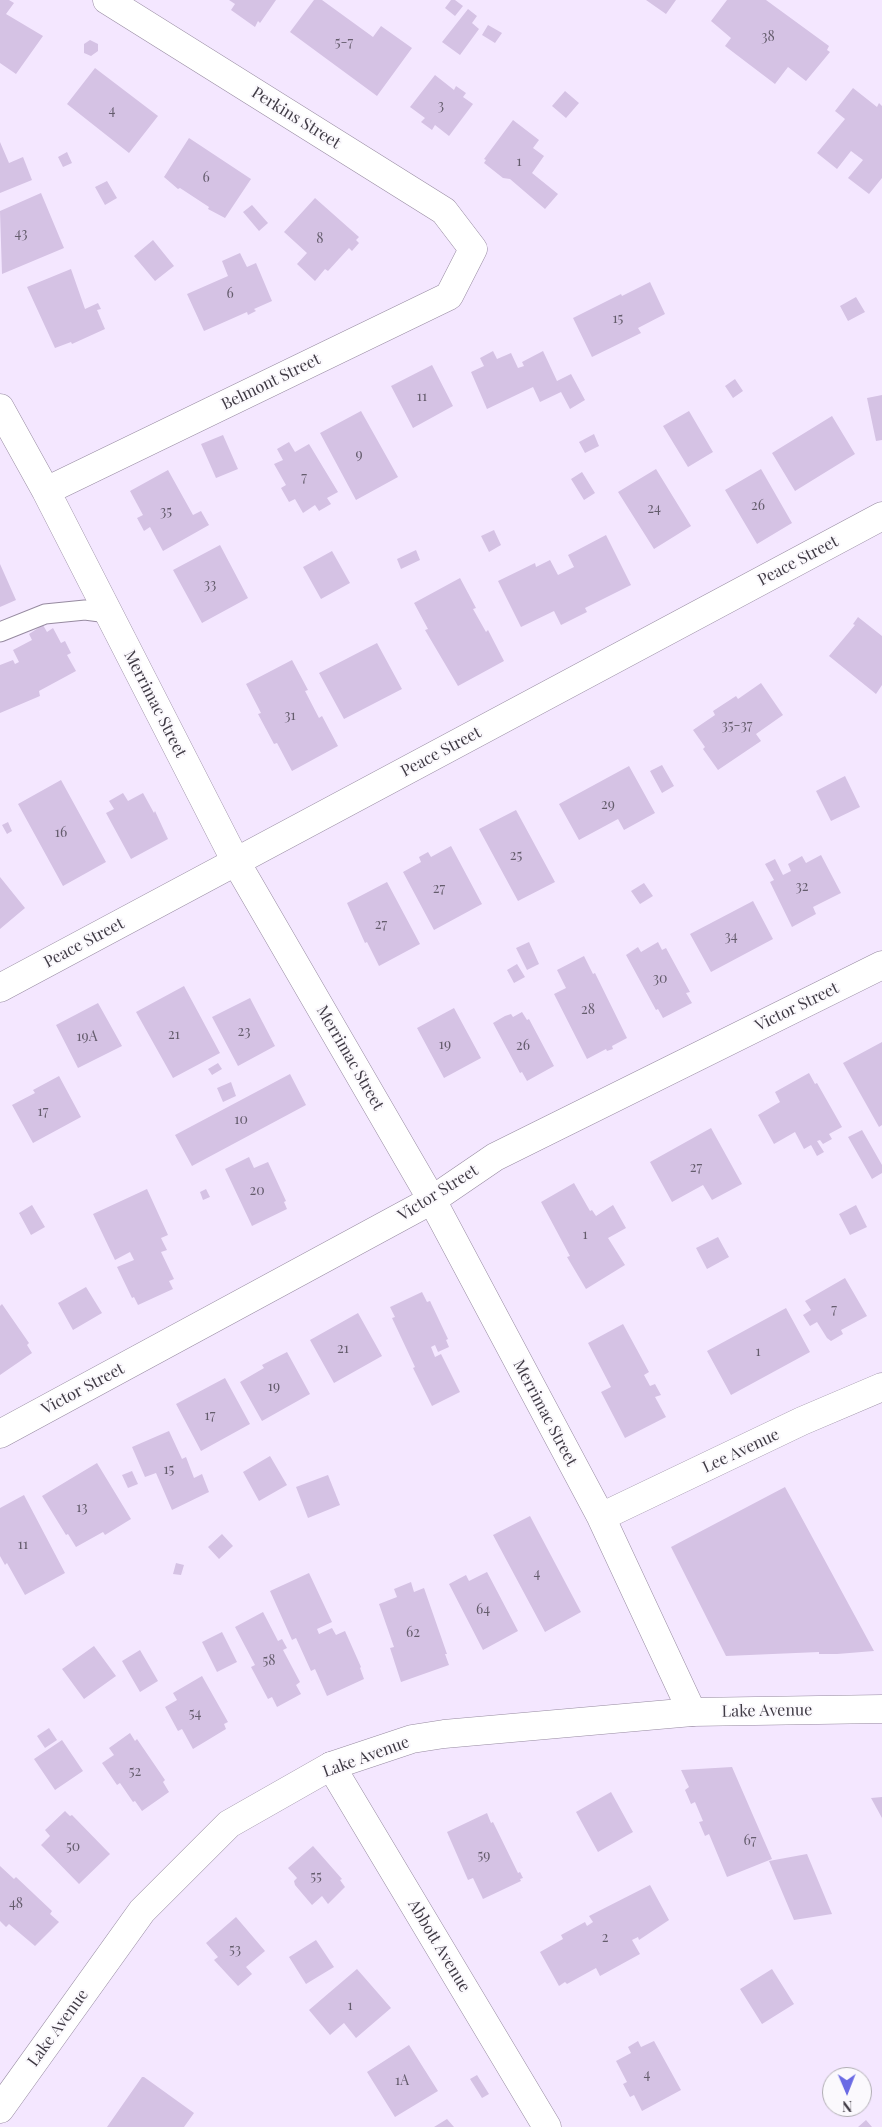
<!DOCTYPE html>
<html>
<head>
<meta charset="utf-8">
<style>
  body { margin:0 }
  #map { position:relative; width:882px; height:2127px; overflow:hidden; background:#f4e7ff; font-family:"Playfair Display",serif }
  canvas { display:block }
  .north { position:absolute; left:822px; top:2067px; width:50px; height:50px; box-sizing:border-box; background:#fbf9fd; border:1px solid #b0adb3; border-radius:50%; rotate:179deg; font-size:14px; font-weight:700; line-height:20px; text-align:center; color:#3f3a44 }
  .north::after { content:''; display:block; margin:auto; width:18px; height:22px; background:#6a6ae4; clip-path:polygon(50% 0,100% 100%,50% 72%,0 100%) }
</style>
</head>
<body>
<div id="map">
<canvas width="882" height="2127"></canvas>
<div class="north">N</div>
</div>
<script>
const c = document.querySelector('canvas').getContext('2d');
c.lineJoin = 'round';
function paint(path, color) {
  c.fillStyle = color;
  c.fill(path, 'evenodd');
}
function trace(path, color, width, dash) {
  c.strokeStyle = color;
  c.lineWidth = width;
  c.lineCap = dash ? 'butt' : 'round';
  c.setLineDash(dash || []);
  c.stroke(path);
}
function label(font, color, halo, rows, align = 'center') {
  c.font = font + ' "Playfair Display",serif';
  c.lineWidth = 4;
  c.setLineDash([]);
  c.textBaseline = 'middle';
  c.strokeStyle = halo;
  c.fillStyle = color;
  for (const [text, x, y, turn = 0] of rows) {
    c.save();
    c.translate(x, y);
    c.rotate((+turn || 0) * Math.PI / 180);
    c.textAlign = isNaN(turn) ? turn : align;
    if (halo) c.strokeText(text, 0, 0);
    c.fillText(text, 0, 0);
    c.restore();
  }
}
const building = new Path2D(`
  M0,0H9L14,3L6,14L43,36L16,74L0,63Z
  M229,0H276L260,23L258,21L255,27L231,10L235,4Z
  M314,0H322L373,37L381,26L412,48L377,96L290,32Z
  M451,0H455L463,6L455,16L445,8Z
  M646,0H676L666,14Z
  M727,0H766L829,46L827,50L830,52L806,81L788,67L775,84L725,46L731,38L711,21Z
  M468,9L477,16L472,23L479,29L460,55L442,42Z
  M488,25L502,33L495,43L482,35Z
  M90,40L98,44V51L91,56L84,53V44Z
  M95,68L158,116L129,153L67,104Z
  M435,75L454,90L456,86L466,93L463,97L473,104L449,136L435,125L432,130L421,122L425,118L410,107Z
  M853,88L877,107L879,103L882,106V178L869,194L848,178L863,160L851,151L837,169L817,153L845,119L835,111Z
  M565,91L579,103L566,118L552,106Z
  M513,120L539,140L533,148L544,156L532,173L558,194L545,209L510,179L503,178L484,163L486,160L484,159Z
  M189,138L251,179L225,218L208,209L209,207L180,188L178,189L164,177Z
  M0,142L9,163L23,157L32,180L0,193Z
  M67,152L72,163L63,167L58,157Z
  M107,181L117,198L105,205L95,187Z
  M41,193L64,248L2,274L0,211Z
  M315,198L359,237L356,240L359,243L352,251L349,248L328,271L325,269L315,281L297,264L307,253L284,232Z
  M252,205L268,223L259,231L243,212Z
  M153,240L174,266L155,281L134,256Z
  M240,253L247,267L256,263L272,301L254,309L256,311L248,315L247,312L204,331L187,294L228,276L222,261Z
  M71,269L85,309L98,303L101,309L97,310L105,329L72,344L71,342L55,348L27,287Z
  M650,282L665,314L638,328L641,333L592,357L573,318L621,294L622,296Z
  M856,297L865,312L848,321L840,306Z
  M493,351L497,359L511,353L518,368L524,366L522,362L543,351L557,381L571,374L585,400L570,409L561,392L540,402L533,387L487,409L471,372L484,366L480,358Z
  M432,365L453,406L413,428L391,386Z
  M735,379L743,391L733,398L725,386Z
  M882,395V440L876,441L867,398Z
  M361,411L398,477L356,500L320,433Z
  M689,411L713,452L688,467L663,426Z
  M832,416L855,454L795,491L772,453Z
  M594,434L599,446L585,453L579,442Z
  M223,435L238,469L216,478L201,444Z
  M289,442L295,452L309,444L338,492L327,498L331,504L319,511L315,505L303,513L295,499L289,502L281,488L286,485L274,464L283,460L277,449Z
  M656,469L691,526L654,549L618,492Z
  M761,469L792,523L757,544L725,490Z
  M168,470L193,515L201,511L209,525L163,551L150,527L144,531L137,518L143,515L130,491Z
  M582,472L595,493L584,500L571,479Z
  M494,530L501,545L489,552L481,536Z
  M606,535L631,585L585,608L587,612L561,625L554,611L521,627L498,581L535,563L536,567L550,560L558,575L574,567L568,555Z
  M220,545L248,598L202,623L173,570Z
  M416,550L420,560L401,569L397,559Z
  M332,551L350,583L321,599L303,567Z
  M0,564L16,600L0,607Z
  M460,578L476,608L473,609L486,632L488,630L504,661L458,686L425,630L428,629L414,603Z
  M858,617L882,636V685L876,694L829,656L855,625L853,624Z
  M43,625L47,632L53,628L61,643L65,641L71,653L67,655L76,671L39,691L40,696L0,713V665L13,660L15,664L19,662L13,650L32,640L29,634Z
  M377,643L402,689L344,719L319,673Z
  M292,660L308,690L305,691L319,718L322,716L338,746L292,771L277,743L274,744L258,714L261,713L246,684Z
  M761,683L783,715L756,734L761,741L718,770L703,749L705,747L693,730L715,715L713,711L736,696L738,699Z
  M662,765L674,786L662,793L650,771Z
  M629,766L655,813L624,830L618,819L579,840L559,804Z
  M845,776L860,807L831,821L816,791Z
  M61,780L106,862L63,886L18,804Z
  M123,793L128,801L143,793L154,813L155,811L168,839L131,859L106,813L114,809L109,801Z
  M516,810L555,882L518,901L479,829Z
  M8,822L12,831L7,834L2,825Z
  M451,846L482,904L434,930L403,872L421,862L419,857L428,852L431,857Z
  M821,855L841,893L813,907L816,914L792,927L770,882L774,880L765,864L775,859L783,875L791,871L788,864L802,856L806,863Z
  M0,877L25,908L0,929Z
  M387,882L420,944L379,966L367,942L365,943L347,903Z
  M644,883L653,896L640,904L631,891Z
  M753,901L773,939L711,972L690,934Z
  M529,942L539,964L527,970L516,948Z
  M658,942L662,950L666,948L690,992L686,993L692,1003L663,1018L658,1009L656,1010L626,955L638,947L641,952Z
  M584,956L593,974L595,973L627,1038L612,1046L613,1049L607,1051L606,1049L587,1059L554,994L566,988L557,970Z
  M517,964L525,977L514,983L507,970Z
  M184,986L220,1053L173,1078L136,1012Z
  M250,998L275,1046L238,1066L212,1017Z
  M98,1003L122,1046L78,1068L56,1025Z
  M454,1008L481,1058L444,1078L417,1028Z
  M522,1012L527,1020L529,1019L554,1066L527,1081L522,1072L520,1073L493,1023L505,1016L511,1014L513,1017Z
  M882,1042V1125L879,1127L843,1063Z
  M218,1063L222,1069L212,1075L208,1069Z
  M809,1073L815,1084L817,1083L842,1127L829,1134L832,1139L823,1144L820,1140L817,1141L824,1152L817,1156L811,1145L804,1149L795,1132L774,1144L758,1115L780,1102L775,1092Z
  M290,1074L306,1105L192,1166L175,1135Z
  M59,1076L81,1117L33,1143L12,1105L35,1093L33,1090Z
  M231,1082L236,1096L223,1102L217,1088Z
  M711,1128L742,1184L712,1200L703,1185L672,1202L650,1162Z
  M862,1130L882,1165V1173L872,1179L848,1137Z
  M249,1157L254,1168L268,1162L286,1201L284,1202L287,1209L252,1226L225,1169Z
  M574,1183L590,1211L592,1210L596,1216L613,1205L626,1228L608,1238L625,1265L586,1289L567,1257L570,1256L541,1202Z
  M147,1189L168,1235L161,1238L167,1250L161,1252L174,1279L169,1281L173,1289L138,1305L134,1297L132,1298L117,1267L134,1260L130,1252L115,1260L93,1214Z
  M206,1189L210,1197L203,1200L200,1192Z
  M32,1205L45,1227L31,1235L19,1213Z
  M856,1205L867,1227L850,1235L839,1214Z
  M718,1237L729,1257L707,1269L696,1248Z
  M845,1278L867,1316L841,1330L843,1334L831,1341L827,1338L817,1322L810,1326L803,1315L811,1310L805,1301Z
  M86,1287L102,1313L73,1330L58,1303Z
  M422,1292L427,1302L430,1301L448,1339L446,1340L449,1347L438,1352L435,1345L431,1347L435,1357L441,1354L460,1392L432,1406L413,1368L415,1367L392,1318L395,1317L390,1307Z
  M2,1304L29,1343L27,1345L32,1353L0,1375V1306Z
  M786,1308L810,1352L731,1395L707,1351Z
  M358,1313L382,1356L334,1383L310,1340Z
  M623,1324L649,1372L644,1375L650,1386L655,1384L661,1395L655,1397L666,1417L625,1438L601,1392L611,1387L588,1343Z
  M287,1352L310,1394L262,1421L240,1382L264,1368L262,1365Z
  M225,1378L250,1424L201,1451L176,1404Z
  M169,1431L182,1459L186,1457L194,1478L202,1474L209,1492L172,1510L156,1473L145,1477L132,1447Z
  M270,1456L287,1485L259,1501L243,1472Z
  M97,1463L131,1519L105,1535L103,1532L76,1547L68,1534L66,1535L42,1496Z
  M132,1471L138,1484L128,1488L122,1475Z
  M328,1475L340,1505L308,1518L296,1487Z
  M785,1487L874,1651L837,1654H819V1652L726,1656L671,1547Z
  M24,1495L65,1573L25,1595L7,1563L5,1565L0,1556V1508Z
  M530,1516L581,1612L545,1632L493,1535Z
  M222,1534L233,1546L219,1559L208,1547Z
  M176,1563L184,1565L181,1575L173,1574Z
  M487,1572L518,1631L483,1650L449,1584L466,1575L469,1581Z
  M309,1573L332,1622L317,1629L319,1634L332,1628L336,1635L345,1631L361,1667L360,1668L364,1679L327,1696L315,1669L311,1671L296,1638L292,1640L270,1591Z
  M411,1582L414,1592L424,1588L447,1654H445L449,1665L401,1682L390,1648L394,1647L379,1604L397,1597L394,1589Z
  M263,1612L278,1641L282,1639L287,1648L283,1650L300,1682L296,1685L301,1694L277,1707L272,1697L268,1699L251,1667L255,1665L235,1627Z
  M222,1632L237,1662L217,1672L202,1642Z
  M94,1646L116,1676L84,1699L62,1669Z
  M140,1650L158,1681L140,1692L122,1661Z
  M202,1676L228,1722L224,1724L226,1729L193,1749L182,1729L178,1731L165,1707L177,1700L173,1693Z
  M49,1728L57,1740L45,1748L37,1736Z
  M130,1733L135,1741L137,1739L165,1780L163,1782L169,1792L142,1811L135,1801L133,1802L120,1783L117,1785L102,1763L114,1755L109,1748Z
  M62,1740L83,1771L55,1790L34,1759Z
  M732,1767L772,1859L727,1877L709,1834L705,1836L699,1822L703,1821L695,1802L691,1804L685,1790L689,1787L681,1770Z
  M611,1792L633,1832L598,1852L576,1812Z
  M882,1797V1818L871,1798Z
  M65,1811L70,1816L72,1815L110,1854L79,1884L41,1845L50,1836L45,1830Z
  M487,1813L491,1823L493,1822L518,1873L520,1872L523,1878L520,1879L521,1881L483,1899L473,1878L468,1880L447,1832Z
  M313,1846L342,1879L340,1880L345,1887L328,1904L322,1896L312,1905L295,1885L294,1881L297,1878L288,1868Z
  M807,1854L832,1914L794,1920L769,1861Z
  M0,1866L14,1879L16,1877L52,1911L50,1914L59,1922L35,1946L9,1924L6,1927L0,1921Z
  M650,1885L669,1920L639,1940L638,1937L632,1940L640,1954L600,1976L596,1968L567,1984L565,1982L559,1986L540,1952L563,1939L561,1935L585,1922L587,1926L593,1922L589,1916Z
  M236,1917L265,1951L246,1967L252,1974L238,1986L214,1960L218,1957L206,1943Z
  M316,1940L334,1967L306,1984L289,1957Z
  M357,1969L391,2008L356,2038L344,2023L330,2035L309,2010Z
  M772,1969L794,2004L762,2024L740,1989Z
  M638,2041L641,2047L654,2041L681,2090L642,2111L634,2095L630,2097L623,2084L627,2082L616,2061L631,2053L628,2047Z
  M409,2045L438,2091L395,2117L367,2072Z
  M477,2075L489,2094L482,2098L470,2079Z
  M142,2077H144L194,2113L184,2127H107Z
  M447,2119L454,2127H434Z
  M866,2120L872,2127H858Z`);
const lane = new Path2D(`
  M0,632L45,614L85,610L108,613`);
const street = new Path2D(`
  M0,408L46,491L236,862L432,1200L601,1517L692,1712
  M46,491L449,296L473,249L444,211L107,0
  M0,988L882,516
  M0,1434L432,1200L495,1157L882,965
  M601,1517L802,1421L882,1387
  M331,1766L547,2127`);
const primary = new Path2D(`
  M0,2109L142,1911L229,1824L331,1766L412,1739L444,1734L692,1712L882,1709`);
const numberNames = [
  ["38",768,37],
  ["5-7",344,43],
  ["3",441,106],
  ["4",112,111],
  ["1",519,162],
  ["6",206,178],
  ["43",21,234],
  ["8",320,239],
  ["6",230,294],
  ["15",618,319],
  ["11",422,397],
  ["9",359,455],
  ["7",304,478],
  ["26",758,506],
  ["24",654,509],
  ["35",166,512],
  ["33",210,585],
  ["31",290,716],
  ["35-37",737,726],
  ["29",608,805],
  ["16",61,833],
  ["25",516,856],
  ["32",802,887],
  ["27",439,889],
  ["27",381,925],
  ["34",731,937],
  ["30",660,979],
  ["28",588,1010],
  ["23",244,1032],
  ["21",174,1035],
  ["19A",87,1037],
  ["19",445,1045],
  ["26",523,1046],
  ["17",43,1112],
  ["10",241,1120],
  ["27",696,1168],
  ["20",257,1191],
  ["1",585,1235],
  ["7",834,1310],
  ["21",343,1349],
  ["1",758,1352],
  ["19",274,1387],
  ["17",210,1416],
  ["15",169,1470],
  ["13",82,1508],
  ["11",23,1545],
  ["4",537,1574],
  ["64",483,1610],
  ["62",413,1633],
  ["58",269,1661],
  ["54",195,1714],
  ["52",135,1772],
  ["67",750,1841],
  ["50",73,1847],
  ["59",484,1856],
  ["55",316,1877],
  ["48",16,1904],
  ["2",605,1938],
  ["53",235,1950],
  ["1",350,2006],
  ["4",647,2075],
  ["1A",402,2081]
];
const streetNames = [
  ["Perkins Street",296,118,32],
  ["Belmont Street",271,382,-26],
  ["Peace Street",798,561,-28],
  ["Merrimac Street",155,704,63],
  ["Peace Street",441,752,-28],
  ["Peace Street",84,943,-28],
  ["Victor Street",797,1007,-26],
  ["Merrimac Street",350,1058,60],
  ["Victor Street",438,1193,-32],
  ["Victor Street",83,1389,-28],
  ["Merrimac Street",545,1413,62],
  ["Lee Avenue",741,1451,-25],
  ["Lake Avenue",767,1711,-1],
  ["Lake Avenue",366,1757,-20],
  ["Abbott Avenue",439,1946,59],
  ["Lake Avenue",58,2028,-54]
];
paint(building, '#d5c2e4');
trace(lane, '#968aa0', 21);
trace(street, '#968aa0', 29);
trace(primary, '#968aa0', 29);
trace(lane, '#fff', 19);
trace(street, '#fff', 28);
trace(primary, '#fff', 28);
label('14px', '#645c6c', null, numberNames);
label('16px', '#3f3a44', '#fbf9fd', streetNames);
</script>
</body>
</html>
